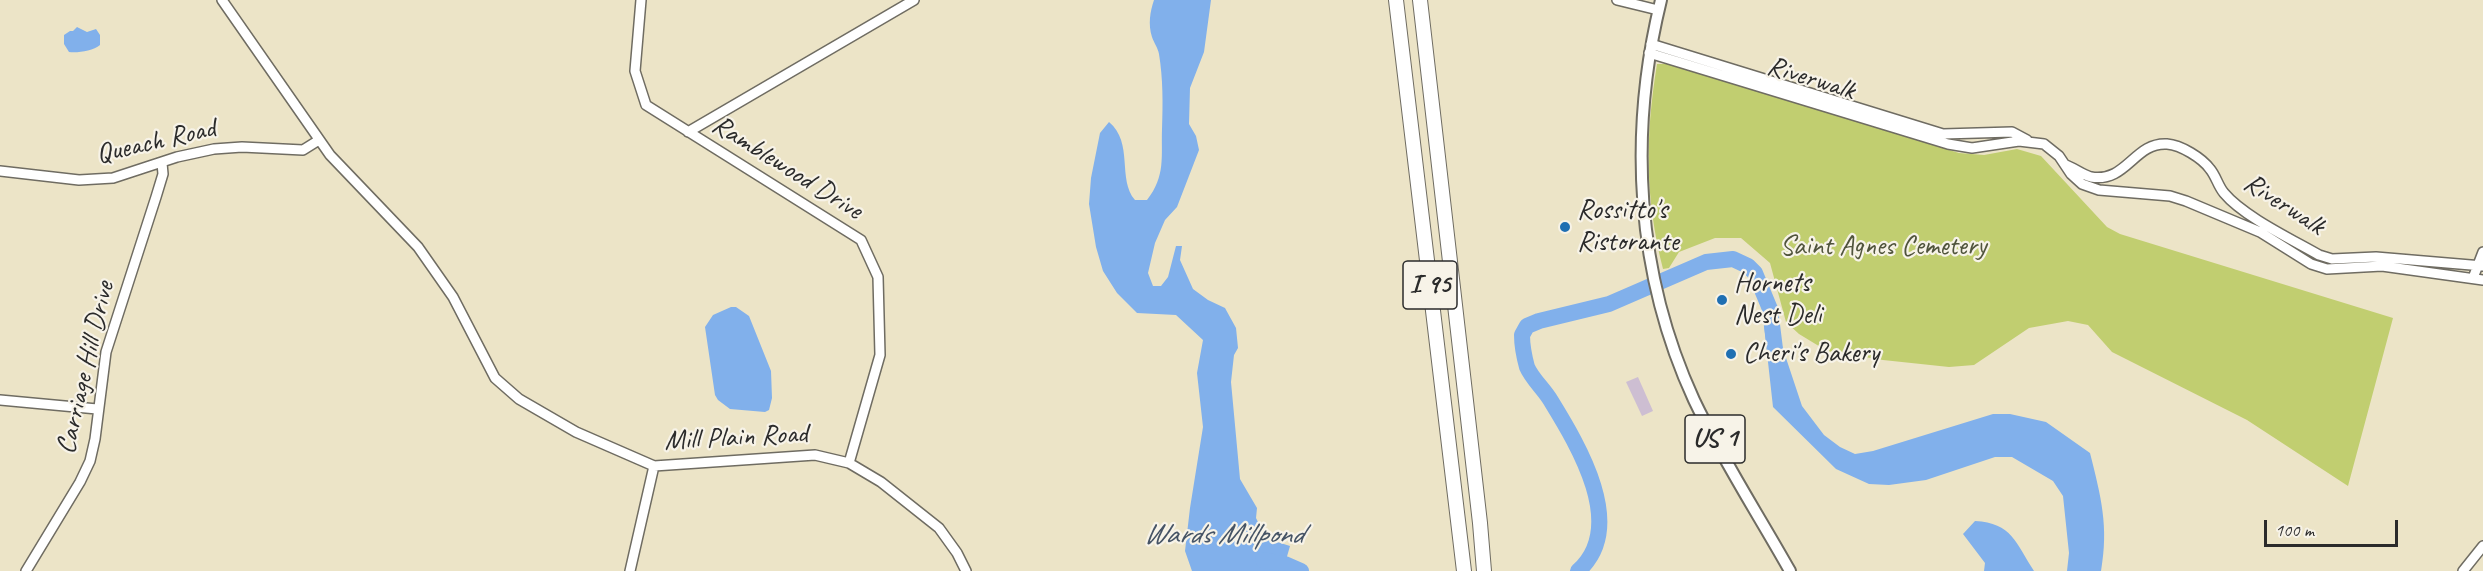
<!DOCTYPE html>
<html>
<head>
<meta charset="utf-8">
<style>
  body { margin:0 }
  #map { position:relative; width:2483px; height:571px; overflow:hidden; background:#ece4c7; font-family:Caveat,sans-serif }
  canvas { display:block }
  .scale { position:absolute; left:2264px; top:520px; width:134px; height:27px; box-sizing:border-box; border:3px solid #2b2b2b; border-top:0; padding-left:8px; font-size:18px; line-height:21px; white-space:nowrap; color:#2b2b2b; -webkit-text-stroke:4px #f7f3e8; paint-order:stroke }
</style>
</head>
<body>
<div id="map">
<canvas width="2483" height="571"></canvas>
<div class="scale">100 m</div>
</div>
<script>
const c = document.querySelector('canvas').getContext('2d');
c.lineJoin = 'round';
function paint(path, color) {
  c.fillStyle = color;
  c.fill(path, 'evenodd');
}
function trace(path, color, width, dash) {
  c.strokeStyle = color;
  c.lineWidth = width;
  c.lineCap = dash ? 'butt' : 'round';
  c.setLineDash(dash || []);
  c.stroke(path);
}
function label(font, color, halo, rows, align = 'center') {
  c.font = font + ' Caveat,sans-serif';
  c.lineWidth = 4.5;
  c.setLineDash([]);
  c.textBaseline = 'middle';
  c.strokeStyle = halo;
  c.fillStyle = color;
  for (const [text, x, y, turn = 0] of rows) {
    c.save();
    c.translate(x, y);
    c.rotate((+turn || 0) * Math.PI / 180);
    c.textAlign = isNaN(turn) ? turn : align;
    if (halo) c.strokeText(text, 0, 0);
    c.fillText(text, 0, 0);
    c.restore();
  }
}
const industrial = new Path2D(`
  M1638,377L1653,411L1642,416L1626,382Z`);
const green = new Path2D(`
  M1657,64H1672L1959,153L1984,155L2017,149L2041,156L2107,227L2120,234L2393,318L2348,486L2247,420L2112,352L2088,325L2068,321L2029,328L1974,365L1949,367L1883,360L1827,351L1799,334L1786,322L1770,263L1741,238H1715L1679,252L1669,268L1663,269C1645,197 1645,138 1657,64Z`);
const water = new Path2D(`
  M1154,0H1211L1204,52L1190,88L1189,124L1196,136L1199,150L1177,207L1165,220L1155,243L1148,273L1153,286H1161L1168,277L1176,246H1182L1180,260L1193,289L1208,300L1225,308L1236,328L1238,348L1234,355L1231,382L1240,479L1257,508L1256,518L1262,530L1271,540L1290,546L1284,567L1280,571H1192L1185,551L1190,508L1203,427L1197,373L1203,340L1176,315L1137,313L1117,293L1103,271L1096,247L1089,204L1091,178L1100,133L1109,122C1134,143 1117,179 1135,200H1147C1166,176 1161,156 1162,129C1163,103 1163,79 1159,54C1158,48 1154,43 1152,37C1148,24 1150,12 1154,0Z
  M77,27L87,32L96,29L100,35V45C93,51 78,53 69,52L64,44V35L70,31H73Z
  M731,307H736L749,316L771,371L772,398L769,410L765,412L730,409L718,400L715,395L705,327L713,315Z
  M1763,317L1777,331L1802,406L1824,435L1840,447L1855,454L1873,451L1993,414H2010L2046,422L2090,453C2101,497 2109,526 2101,571H2067L2069,553L2063,496L2053,481L2012,457H1995L1926,480L1889,485L1869,484L1836,469L1773,407Z
  M1975,521C2012,523 2016,543 2034,571H1984L1985,563L1963,534Z`);
const river = new Path2D(`
  M1263,560L1285,564L1301,571
  M1578,571C1628,527 1578,445 1551,401C1544,389 1532,379 1527,367C1524,356 1522,346 1522,335L1527,326L1539,321L1609,304L1706,262L1733,259L1748,266L1755,273L1770,309L1775,349`);
const minor = new Path2D(`
  M222,0L330,155L418,247L453,297L495,378L519,399L576,432L654,466L815,455L849,463L881,482L939,528L957,553L966,571
  M641,0L635,71L646,105L861,240L878,277L880,355L849,463
  M1617,0L1658,10
  M1651,44L1943,134L2012,132L2027,140
  M1649,53L1948,144L1972,148L2019,141L2044,144L2059,156L2071,174L2082,184L2099,190L2170,196L2186,201L2260,232L2311,264L2327,269L2382,266L2483,280
  M688,132L914,0
  M2066,165C2074,168 2083,175 2091,177C2127,183 2134,142 2167,144C2181,145 2202,158 2210,169C2216,176 2218,186 2224,193C2243,216 2291,239 2319,255L2332,259L2376,257L2483,266
  M0,171L79,180L113,178L177,157L214,149L242,147L303,150L319,140
  M2473,278L2483,252
  M0,400L97,409
  M26,571L80,482L90,461L95,439L106,352L156,197L163,174L162,163
  M630,571L654,466
  M2463,571L2483,546`);
const major = new Path2D(`
  M1661,0C1628,134 1636,274 1694,400C1722,459 1758,514 1790,571`);
const highway = new Path2D(`
  M1396,0L1464,571
  M1420,0L1480,523L1484,571`);
const markers = [
  [1565,227,6,"#1f6fb2"],
  [1722,300,6,"#1f6fb2"],
  [1731,354,6,"#1f6fb2"]
];
const shields = [
  [1430,285,54],
  [1715,439,60]
];
const shieldNames = [
  ["I 95",1430,285],
  ["US 1",1715,439]
];
const streetNames = [
  ["Riverwalk",1811,79,17],
  ["Queach Road",156,142,-13],
  ["Ramblewood Drive",787,168,32],
  ["Riverwalk",2284,205,33],
  ["Carriage Hill Drive",86,368,-77],
  ["Mill Plain Road",736,438,-3]
];
const poiNames = [
  ["Rossitto's",1577,211],
  ["Ristorante",1577,243],
  ["Hornets",1734,284],
  ["Nest Deli",1734,316],
  ["Cheri's Bakery",1743,354]
];
const parkNames = [
  ["Saint Agnes Cemetery",1883,247]
];
const waterNames = [
  ["Wards Millpond",1223,535]
];
paint(industrial, '#cdbed2');
paint(green, '#c1ce70');
paint(water, '#81b0eb');
trace(river, '#81b0eb', 16);
trace(minor, '#6f6c62', 12);
trace(major, '#6f6c62', 14);
trace(highway, '#6f6c62', 16);
trace(minor, '#fff', 9);
trace(major, '#fff', 10);
trace(highway, '#fff', 14);
for (const [x, y, r, color] of markers) {
  const dot = new Path2D();
  dot.arc(x, y, r, 0, 2 * Math.PI);
  c.fillStyle = color;
  c.fill(dot);
  trace(dot, '#f7f3e8', 2);
}
for (const [x, y, w] of shields) {
  const box = new Path2D();
  box.roundRect(x - w / 2, y - 24, w, 48, 4.5);
  c.fillStyle = '#f7f3e8';
  c.fill(box);
  trace(box, '#2b2b2b', 1.5);
}
label('bold 27px', '#2b2b2b', null, shieldNames);
label('28px', '#2b2b2b', '#f7f3e8', streetNames);
label('28px', '#2b2b2b', '#f7f3e8', poiNames, 'left');
label('28px', '#50543c', '#f7f3e8', parkNames);
label('italic 30px', '#455365', '#f7f3e8', waterNames);
</script>
</body>
</html>
